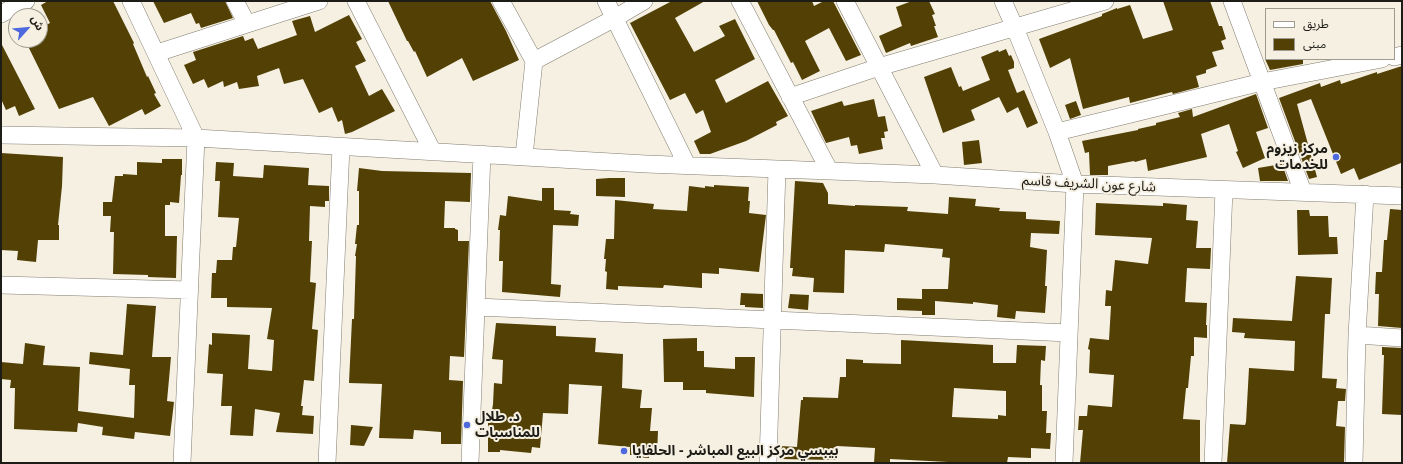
<!DOCTYPE html>
<html>
<head>
<meta charset="utf-8">
<style>
  body { margin:0 }
  #map { position:relative; width:1403px; height:464px; overflow:hidden; background:#f5f0e2; font-family:"Noto Sans","Noto Sans Arabic",sans-serif }
  canvas { display:block }
  .frame { position:absolute; inset:0; border:2px solid #1e1c17; pointer-events:none }
  .legend { position:absolute; left:1265px; top:8px; width:130px; height:52px; box-sizing:border-box; background:#f5f0e2; border:1px solid #9f9b91; margin:0; padding:5px 7px; list-style:none; font-size:12px; color:#1e1c17 }
  .legend li { display:flex; align-items:center; gap:8px; height:20px }
  .legend b { width:20px; border:1px solid #9f9b91 }
  .north { position:absolute; left:8px; top:8px; width:40px; height:40px; box-sizing:border-box; background:#f5f0e2; border:1px solid #9f9b91; border-radius:50%; rotate:63deg; font-size:11px; font-weight:700; line-height:16px; text-align:center; color:#1e1c17 }
  .north::after { content:''; display:block; margin:auto; width:14px; height:18px; background:#4e69de; clip-path:polygon(50% 0,100% 100%,50% 72%,0 100%) }
</style>
</head>
<body>
<div id="map">
<canvas width="1403" height="464"></canvas>
<div class="frame"></div>
<ul class="legend">
<li><b style="height:5px;background:#fff"></b>طريق</li>
<li><b style="height:11px;background:#524004"></b>مبنى</li>
</ul>
<div class="north">ش</div>
</div>
<script>
const c = document.querySelector('canvas').getContext('2d');
c.lineJoin = 'round';
function paint(path, color) {
  c.fillStyle = color;
  c.fill(path, 'evenodd');
}
function trace(path, color, width, dash) {
  c.strokeStyle = color;
  c.lineWidth = width;
  c.lineCap = dash ? 'butt' : 'round';
  c.setLineDash(dash || []);
  c.stroke(path);
}
function label(font, color, halo, rows, align = 'center') {
  c.font = font + ' "Noto Sans","Noto Sans Arabic",sans-serif';
  c.lineWidth = 4;
  c.setLineDash([]);
  c.textBaseline = 'middle';
  c.strokeStyle = halo;
  c.fillStyle = color;
  for (const [text, x, y, turn = 0] of rows) {
    c.save();
    c.translate(x, y);
    c.rotate((+turn || 0) * Math.PI / 180);
    c.textAlign = isNaN(turn) ? turn : align;
    if (halo) c.strokeText(text, 0, 0);
    c.fillText(text, 0, 0);
    c.restore();
  }
}
const building = new Path2D(`
  M48,1H113L134,43L133,44L147,77L148,76L156,93L154,94L161,106L145,115L142,109L109,126L93,97L59,109L25,40H40V28L50,23L41,5Z
  M153,1H225L233,18L201,28L199,23L196,24L191,13L164,23Z
  M388,1H490L506,31L519,60L473,81L462,58L427,77L415,51L414,52L408,41H407Z
  M672,1H705L675,18L694,52L725,36L719,26L735,19L755,59L715,80L726,103L768,81L788,116L776,122L777,125L746,141L710,154H700L694,141L711,132L703,110L696,114L685,93L670,100L630,23Z
  M757,1H812L814,6L824,1H833L861,55L846,61L829,28L805,41L820,71L802,80L793,62L791,63L774,30H773L769,25Z
  M912,1H929L935,14L932,15L936,26H934L938,37L911,46L910,43L886,53L879,36L902,26L896,7Z
  M1163,1H1210L1219,26H1222L1226,39L1221,41L1224,49L1212,52L1217,66L1206,70V73L1196,76L1199,87L1173,94L1172,92L1130,103L1129,97L1083,109L1070,58L1050,68L1039,39L1102,16V14L1117,8V9L1130,5L1143,39L1173,30Z
  M349,15L362,39L356,42L366,61L355,66L369,96L382,89L395,111L352,132L345,134L342,120L338,122L332,107L319,113L303,79L284,84L279,68L257,76L259,86L239,89L237,82L224,87L223,81L208,88L204,79L193,84L184,65L196,60L193,52L243,36L245,41L253,38L258,49L297,35L292,21L310,16L315,32Z
  M1,43L35,109L19,116L15,106L6,110L1,99Z
  M1006,49L1009,56L1011,55L1014,62V68L1008,70L1017,93L1024,90L1038,123L1027,128L1018,107L1007,113L999,97L971,110L975,120L943,133L924,77L951,67L959,87L961,86L963,91L990,80L981,57L998,50L999,52Z
  M1265,59H1303V64L1270,70Z
  M1402,66L1401,163L1359,180L1354,168L1341,174L1311,99L1297,104L1317,177L1309,179L1279,98L1320,83L1321,87L1340,80L1341,84L1377,72V74Z
  M1256,94L1268,128L1256,132L1265,158L1243,168L1236,152L1238,151L1229,124L1201,134L1207,157L1148,171L1146,159L1135,162L1134,161L1108,166V175H1090L1089,152L1085,153L1082,141L1138,130V129L1156,125V123L1180,117L1178,113L1192,109L1193,117Z
  M874,99L878,117L885,116L888,131L884,132L885,138H881L883,149L859,154L857,145L851,146L849,137L826,143L811,111L842,101L844,106Z
  M1076,101L1081,115L1070,119L1065,105Z
  M979,140L982,163L964,165L962,142Z
  M1,153L63,157L62,186L58,225H59V240H38L36,262L17,260L18,251L1,250Z
  M162,159H182V175H181L179,203L170,202V205H165V236H177L176,278L148,277V275L113,274L114,232H110L111,216H103V202H112L115,176H123V174L137,175V162L162,163Z
  M216,162L234,163L233,176L263,178L264,165L309,168L308,185L329,186V201H325V207L310,206L309,241H312L310,282L316,283L312,329L318,330L314,381L304,380L301,406H303L302,415L314,416L313,434L276,432L280,413L255,409L253,436L230,435L232,406H221L223,374L207,373L209,344L212,345V333L250,335L248,369L272,371L274,340L267,339L272,308L227,307V298H211L212,273H216L217,260H232L233,247H236L239,218L218,217L220,181H215Z
  M1282,164L1288,181H1260L1258,168Z
  M359,168L382,171L471,173L470,202L445,201L444,228H455V229L458,230V241H469L464,357L450,356L449,380L463,381L461,444H441V432L414,430L413,439L379,438L382,384L349,383L352,319H354L356,256H355L357,244H355L357,225H359V191H357Z
  M609,178H625V197L596,196V179Z
  M795,181L823,183L828,193V204L855,206V205L908,207L907,211L948,214L949,197L976,199L975,206L1000,208L999,211L1026,212V219L1060,221L1059,234L1031,233L1030,247L1047,250L1045,286H1047L1045,313L1016,311L1015,319L997,317L998,305L973,302V304L935,301V315H922V311L897,310V298L922,299V289H948L950,258L942,257L943,249L885,244L884,252L845,250L844,293L813,292L814,278L792,276L793,268H790Z
  M714,185L749,187L748,201H750L749,213L766,215L759,272L719,268V274L702,273V288L664,285L663,288L618,286V290L606,289L607,272L605,271L606,259H604L606,239H614L615,200L654,204L653,209L687,211L689,186L705,188V186L714,187Z
  M542,188H554V210L571,211L570,214L579,215L578,226L553,225L551,284L561,285L560,297L502,292L503,261H499L500,230H498L500,215L506,216L508,196L542,201Z
  M1096,203L1163,206V203L1187,205L1186,220L1198,221L1196,248H1211L1210,269L1187,268L1185,302L1207,303L1206,325H1207V338L1194,337V356H1191L1188,388H1186L1183,419L1200,420V463H1080L1083,430H1078L1079,416H1087L1088,405L1112,407L1114,375L1089,373L1090,350L1088,349L1090,338L1109,340L1111,306H1105L1106,290L1112,291L1115,260L1148,264L1152,238L1095,235Z
  M1390,209L1402,210V328L1378,326L1379,294H1375L1376,272H1382L1384,240H1387Z
  M1297,210H1309L1310,216H1328L1329,237H1337L1338,254L1298,255Z
  M1296,276L1332,278L1330,314H1325L1322,378L1337,379L1336,388L1346,389L1345,401H1338L1336,426L1345,427L1344,463H1227L1230,424L1245,425L1246,422L1249,368L1294,371L1295,341L1244,338L1245,333L1232,332L1233,318L1292,321Z
  M741,293L763,294V308L745,307V305H740Z
  M790,294L809,295L808,310L788,308Z
  M127,304L156,306L152,357H171L167,401L174,402L170,436L135,432L134,439L102,435L103,427L78,423L77,432L14,429L15,388H10L11,380L1,379V362L23,364L25,343L45,346L43,365L80,367L78,411L134,418L135,385H129L130,369L89,364L90,352L123,355Z
  M496,323L556,326V336L596,338L595,352L623,354L622,388L642,390L640,408H652L650,431H658L657,455H649V458L635,457V455H630V447L598,444L602,386L569,384L568,414L543,413L540,448L532,447L531,453L500,450V452H488V422L490,423L493,404L494,383L502,384L503,360L492,359Z
  M697,338V351H704V367L735,369V357H755L754,397L706,393V390H683V382H664L663,339Z
  M901,340L993,345V363H1016L1017,345L1046,346L1045,361L1041,360L1040,385H1042V411H1047L1046,433H1051L1050,449L1031,448V458L1008,457L1007,463H948V462L890,459V463H874L875,448L837,446L836,460L780,459L781,446L797,447L801,400H803V397L838,398L840,377H846V359L863,360V363L901,364ZM954,388L1006,391V416L998,415V419L952,417Z
  M1382,347L1402,348V415L1382,414L1384,355H1382Z
  M351,425L373,427L364,446L350,445Z`);
const minor = new Path2D(`
  M131,1L196,138L182,463
  M235,1L247,24
  M356,1L433,152
  M501,1L534,61L615,18L644,1
  M606,1L687,165
  M740,1L829,170
  M845,1L935,175
  M1003,1L1015,28L1057,132L1075,184L1064,463
  M1232,1L1303,192
  M1,14L26,1
  M157,53L319,1
  M1394,57L1402,55
  M790,97L879,67L1105,1
  M1057,132L1262,82L1382,59
  M1,135L196,138L646,164L935,175L1075,184L1402,196
  M524,156L534,61
  M1,285L190,290
  M477,307L1069,333
  M1357,335L1402,338
  M327,463L341,147
  M470,463L482,154
  M768,463L777,169
  M1213,463L1224,190
  M1354,463L1357,335L1365,194`);
const markers = [
  [1336,157,4,"#4e69de"],
  [467,425,4,"#4e69de"],
  [624,451,4,"#4e69de"]
];
const poiNames = [
  ["مركز زيزوم",1328,149,"right"],
  ["للخدمات",1328,165,"right"],
  ["د. طلال",475,417],
  ["للمناسبات",475,433],
  ["بيبسي مركز البيع المباشر - الحلفايا",632,451]
];
const streetNames = [
  ["شارع عون الشريف قاسم",1089,184,3]
];
paint(building, '#524004');
trace(minor, '#827d71', 18);
trace(minor, '#fff', 17);
for (const [x, y, r, color] of markers) {
  const dot = new Path2D();
  dot.arc(x, y, r, 0, 2 * Math.PI);
  c.fillStyle = color;
  c.fill(dot);
  trace(dot, '#f5f0e2', 1.5);
}
label('bold 14px', '#1e1c17', '#f5f0e2', poiNames, 'left');
label('14px', '#1e1c17', '#f5f0e2', streetNames);
</script>
</body>
</html>
